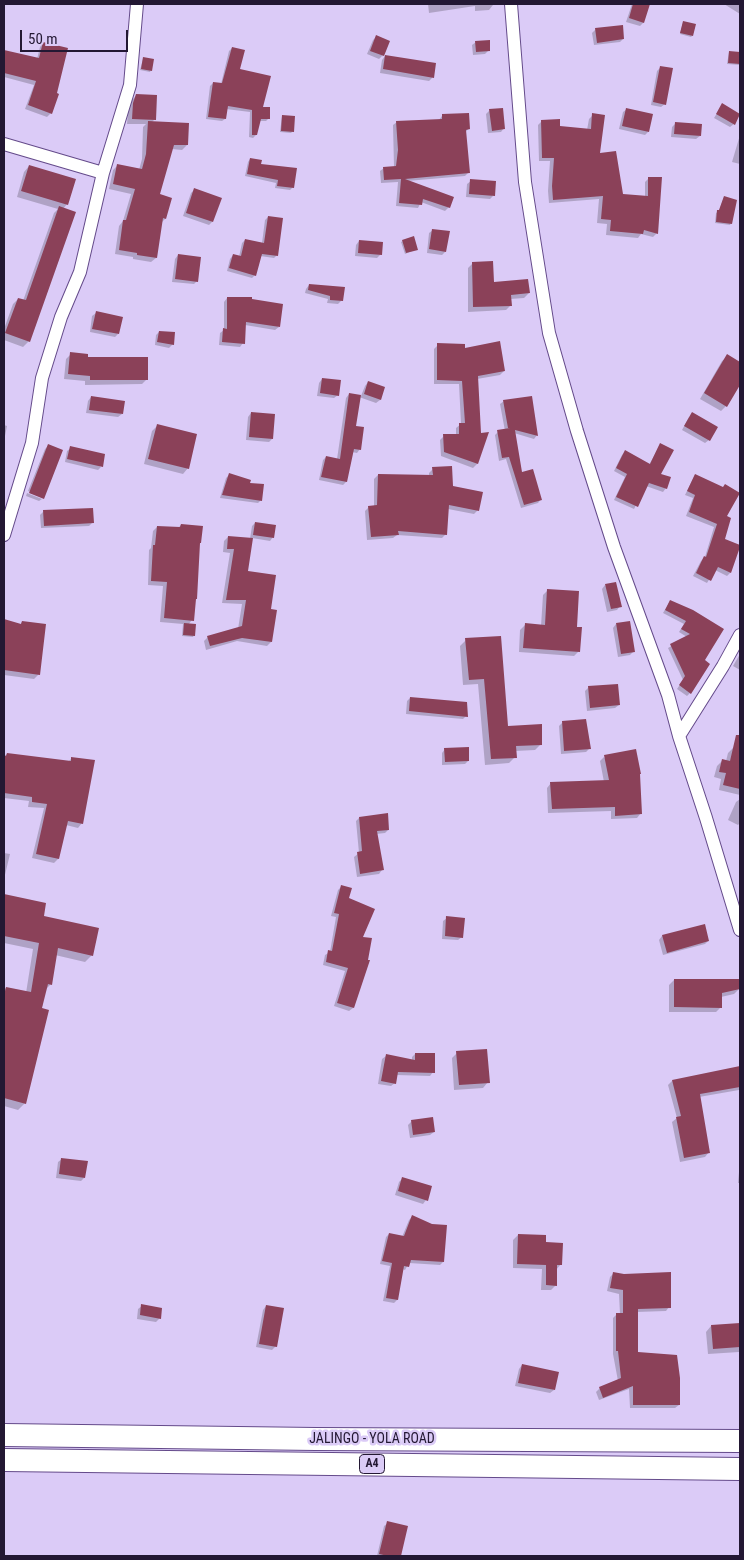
<!DOCTYPE html>
<html>
<head>
<meta charset="utf-8">
<style>
  body { margin:0 }
  #map { position:relative; width:744px; height:1560px; overflow:hidden; background:#dbcbf7; font-family:"Roboto Condensed",sans-serif }
  canvas { display:block }
  .frame { position:absolute; inset:0; border:5px solid #231833; pointer-events:none }
  .scale { position:absolute; left:20px; top:30px; width:108px; height:22px; box-sizing:border-box; border:2px solid #231833; border-top:0; padding-left:6px; font-size:15px; line-height:18px; white-space:nowrap; color:#231833; -webkit-text-stroke:4px #dbcbf7; paint-order:stroke }
</style>
</head>
<body>
<div id="map">
<canvas width="744" height="1560"></canvas>
<div class="frame"></div>
<div class="scale">50 m</div>
</div>
<script>
const c = document.querySelector('canvas').getContext('2d');
c.lineJoin = 'round';
function paint(path, color) {
  c.fillStyle = color;
  c.fill(path, 'evenodd');
}
function trace(path, color, width, dash) {
  c.strokeStyle = color;
  c.lineWidth = width;
  c.lineCap = dash ? 'butt' : 'round';
  c.setLineDash(dash || []);
  c.stroke(path);
}
function label(font, color, halo, rows, align = 'center') {
  c.font = font + ' "Roboto Condensed",sans-serif';
  c.lineWidth = 5;
  c.setLineDash([]);
  c.textBaseline = 'middle';
  c.strokeStyle = halo;
  c.fillStyle = color;
  for (const [text, x, y, turn = 0] of rows) {
    c.save();
    c.translate(x, y);
    c.rotate((+turn || 0) * Math.PI / 180);
    c.textAlign = isNaN(turn) ? turn : align;
    if (halo) c.strokeText(text, 0, 0);
    c.fillText(text, 0, 0);
    c.restore();
  }
}
const shadow = new Path2D(`
  M428,4H493V5L489,10L475,11V6L429,13Z
  M632,4H649L643,23L640,26L626,22Z
  M724,4H740V14Z
  M683,23L692,36L691,37L680,34Z
  M596,29L623,39L620,42L594,45L592,33Z
  M376,37L388,41L382,57V56L379,59L367,54L373,40Z
  M476,42L489,50L485,54L473,55L472,45Z
  M43,43L51,113L47,117L25,109L34,85L4,77V51L37,59L40,47Z
  M232,48L239,70L269,118L266,121H259L256,135L253,138L249,137L250,112L226,109L225,119L222,121L206,119L210,86L213,83L221,84L229,51Z
  M729,52L740,53V65L727,64Z
  M385,56L434,64L432,78L429,81L380,73L382,60Z
  M143,59L151,70L150,72L140,70Z
  M661,67L665,104L661,107L651,105L657,71Z
  M136,96L155,119L151,123L187,145L182,150L172,149L158,195L165,219L161,223L156,258L151,262L133,259V257L115,254L119,226L123,221L131,194L109,189L113,170L118,165L139,170L142,159L143,127L146,124H127L128,110L131,101Z
  M722,105L734,124L730,127L714,118Z
  M627,109L648,132L645,135L619,129L623,112Z
  M490,110L504,128L501,132L488,133L486,114Z
  M593,115L599,155L622,195L645,197V182L649,178L657,233L653,237L641,234L638,238L606,235L607,224L597,223L599,199L549,203L548,191L550,161H539L538,125L542,121L559,127L587,130L589,119Z
  M282,116L293,131L291,133L280,132Z
  M442,116L468,129L465,133L469,172L465,176L407,181L449,207L445,211L421,202L418,208L396,206L398,182L381,183L380,171L384,168L394,167L393,125L397,122L439,120Z
  M675,124L700,136L696,139L671,137L672,127Z
  M740,135V164L732,162Z
  M250,159L259,165L293,187L290,190L275,188L276,183L245,176L248,162Z
  M29,166L67,204L63,209L29,341L23,347L4,340V329L13,304L18,299L23,301L54,213L58,209L17,197L24,172Z
  M471,181L493,196L490,199L466,197L467,184Z
  M194,190L212,222L209,225L183,216L191,193Z
  M724,197L731,223L730,225L715,223L716,213L719,211Z
  M268,217L277,255L274,258L260,256L255,275L252,278L227,271L230,259L233,255L239,257L242,243L245,240L262,243L265,220Z
  M433,230L445,252L442,255L427,253L429,233Z
  M359,241L381,254L377,258L355,256L356,245Z
  M403,241L417,249L405,254L401,242Z
  M178,255L197,281L194,284L172,282L175,259Z
  M473,263L493,284L529,293L524,298L510,299L511,305L506,310L468,312V268Z
  M309,285L342,300L338,304L327,303L328,299L305,293L306,289Z
  M227,298L279,327L275,330L245,325L243,343L240,347L219,345L220,333L224,330V302Z
  M96,313L118,334L115,337L90,332L92,316Z
  M159,332L173,344L169,348L155,345L156,335Z
  M438,345L464,350L504,371L500,375L477,379L479,435L487,433L477,464L473,468L441,456L440,440L444,436L456,435V428L461,424L459,384H434V349Z
  M71,354L147,379L142,384L85,385V381L64,379L66,359Z
  M728,356L740,363L738,373L740,374V382L726,406L721,411L700,399L722,361Z
  M322,379L338,395L334,398L317,396L319,383Z
  M368,382L384,388L380,400L376,403L359,397L354,427L360,449L357,453L352,452L346,482L343,485L319,480L323,460L326,457L337,459L346,398L349,394L361,396L365,386Z
  M91,397L122,414L118,417L86,413L88,401Z
  M504,401L537,435L534,439L514,433L521,474L541,499L538,503L521,508L506,459L499,461L495,435L498,432L505,431L500,404Z
  M251,413L272,439L269,442L246,440L248,417Z
  M689,417L709,440L705,443L682,430Z
  M4,425L7,426L4,441Z
  M157,426L188,468L183,474L144,464L152,431Z
  M660,445L659,475L666,488L663,492L646,486L634,509L614,500L625,477L614,471L622,455L625,452L649,465Z
  M48,446L43,497L28,491L45,449Z
  M71,448L101,467L98,470L65,462L67,451Z
  M433,469L478,510L474,514L448,509L446,534L442,538L397,535L393,538L367,540L365,511L369,507H374V479L378,475L429,476V473Z
  M229,475L249,484L261,500L258,503L220,498L226,478Z
  M695,475L725,517L723,540L739,546L730,573L727,576L715,570L707,583L693,576L701,561L705,557L714,527L686,516L693,498L685,495Z
  M27,493L42,499L39,501L26,496Z
  M44,511L92,523L89,526L41,528L40,515Z
  M255,523L273,537L270,541L252,538L247,572L270,610L271,642L267,646L237,641L206,650L204,641L208,637L238,629L242,604L222,603L230,553L223,552L224,541L228,537L250,539L252,526Z
  M181,525L200,543L198,545L192,620L188,625L194,635L193,637L182,636L183,624L160,622L163,586L148,585L149,550L151,548L153,531L157,527L178,528Z
  M605,585L620,606L617,610L607,612L602,589Z
  M547,591L576,628L579,651L574,656L519,652L520,630L525,625L541,626L543,595Z
  M670,601L692,611L703,661L690,693L687,696L677,689L683,680L668,648L687,637L679,632L684,624L663,613Z
  M4,621L20,625L22,622L39,674L34,679L4,675Z
  M616,624L634,651L630,655L618,657L613,628Z
  M466,640L507,727L541,744L535,750L515,751V757L509,763L485,765L478,684L463,685L460,646Z
  M740,654V670L733,666Z
  M589,687L619,705L615,708L587,711L585,691Z
  M410,698L466,716L463,719L406,714L407,701Z
  M563,722L589,749L586,752L561,754L559,726Z
  M733,748L740,750V795L719,790L721,779L714,777L717,766L722,761H726L728,753Z
  M445,749L468,761L465,764L442,765V753Z
  M7,754L68,762L72,758L82,823L78,828L66,825L58,859L54,863L32,858L44,808L28,807L29,801L4,798V757Z
  M604,757L641,813L637,818L611,819V811L548,813L547,788L551,783L604,782L600,761Z
  M740,799V823L738,825L728,820L736,802Z
  M359,818L388,830L385,833L376,834L382,870L379,874L357,877L354,857L359,853L356,821Z
  M4,853L10,854L4,879Z
  M341,887L348,899L361,938L353,1008L349,1011L334,1006L345,971L323,965L325,955L330,952L336,917L331,916L338,890Z
  M4,896L45,904L42,917L92,955L85,962L55,955L51,984L45,990L25,1103L18,1110L4,1106V990L6,988L26,993L33,949L4,943Z
  M447,918L462,937L458,940L442,939L443,921Z
  M662,936L708,941L705,944L663,955L659,940Z
  M674,980L739,989L734,994L721,997V1007L716,1012H669V985Z
  M457,1053L488,1082L483,1088L454,1090L452,1058Z
  M415,1054L433,1072L430,1076L396,1075L395,1083L391,1086L378,1084L382,1059L386,1056L412,1060V1057Z
  M740,1067L739,1090L699,1097L709,1152L705,1157L680,1162L672,1122L677,1118L668,1085L672,1081Z
  M412,1121L434,1132L430,1135L410,1138L408,1125Z
  M62,1159L84,1178L81,1181L56,1178L58,1162Z
  M740,1171V1183H738L739,1172Z
  M403,1178L426,1200L423,1204L395,1195L399,1182Z
  M412,1217L443,1262L440,1265L409,1263L405,1270L402,1269L397,1300L394,1303L383,1301L390,1266L380,1264L386,1237L389,1234L402,1237L409,1220Z
  M518,1235L544,1244L561,1264L556,1270V1285L551,1290H541L542,1269L513,1268V1240Z
  M614,1273L669,1307L666,1311L636,1312L637,1353L679,1405L675,1408H630L629,1389L599,1400L596,1392L600,1388L618,1381L613,1354V1318L617,1314H620L619,1294L607,1291L610,1277Z
  M142,1306L160,1318L156,1322L137,1319L138,1309Z
  M266,1306L276,1346L272,1350L256,1347L263,1310Z
  M740,1324V1369L739,1352L708,1354L706,1332L711,1326Z
  M522,1365L554,1390L550,1393L515,1386L519,1369Z
  M388,1523L407,1527L400,1556H377L384,1526Z
  M4,1555L24,1556H4Z`);
const building = new Path2D(`
  M633,4H650L644,23L629,18Z
  M683,21L696,24L693,36L680,33Z
  M623,25L624,39L597,43L595,28Z
  M376,35L390,41L384,56L370,51Z
  M490,40V51L476,52L475,41Z
  M43,42L68,48L57,93L59,94L52,114L28,105L36,81L4,73V50L39,58Z
  M232,47L245,50L240,69L271,76L263,107H270V119H261L257,135H252V110L228,106L226,119L208,117L213,82L222,83Z
  M729,51L740,52V64L728,63Z
  M385,55L436,63L434,78L383,69Z
  M143,57L154,59L152,71L141,69Z
  M660,66L673,68L666,105L653,102Z
  M136,94L157,95L156,120L132,119L133,103Z
  M722,103L740,114L735,125L716,114Z
  M503,108L505,129L492,131L489,109Z
  M626,108L653,114L649,132L622,126Z
  M469,113L470,129L466,130L470,173L405,179L454,197L450,208L423,199L422,205L399,203L401,179L384,180L383,167L396,166L398,150L396,121L442,119V114Z
  M592,113L605,115L600,153L616,151L623,194L648,196V177H662L658,234L644,230L643,234L610,231L611,220L601,219L603,196L553,200L552,186L554,158H542L541,120L560,119V126L591,129Z
  M282,115L295,116L294,132L281,131Z
  M148,121L189,123L188,145H174L160,194L172,198L166,219L163,218L157,258L137,255V253L119,250L123,220H126L135,189L113,184L117,164L142,169L146,154Z
  M675,122L702,124L701,136L674,134Z
  M250,158L262,160L261,164L297,168L294,188L277,186L278,180L247,174Z
  M29,165L76,179L68,205L21,191Z
  M470,179L496,181L495,196L469,194Z
  M194,188L222,198L213,222L186,213Z
  M724,196L737,200L732,224L716,222L717,210H719Z
  M59,206L76,212L30,342L5,333L18,298L26,300Z
  M268,216L283,218L278,256L262,254L256,276L229,268L233,254L241,256L245,239L264,243Z
  M432,229L450,231L446,252L429,249Z
  M414,236L418,250L406,253L402,240Z
  M359,240L383,242L382,255L358,253Z
  M178,254L201,257L198,282L175,279Z
  M493,261L494,282L528,279L530,293L511,295L512,306L473,307L472,262Z
  M309,284L345,287L343,301L330,300V296L308,290Z
  M227,297H252V299L283,304L280,327L246,322L245,344L222,342L223,328L227,329Z
  M96,311L123,317L119,334L92,329Z
  M159,331L175,332L174,345L157,342Z
  M500,341L505,371L478,376L481,433L489,432L478,464L444,452L443,434H459V423H465L462,381L437,380V343L465,344V348Z
  M70,352L88,354V357H148V380H90V376L68,374Z
  M727,354L740,362V385L727,407L704,393Z
  M322,378L341,380L339,396L320,393Z
  M368,381L385,387L381,400L364,394Z
  M349,393L361,395L356,426L364,427L361,450L354,449L347,482L321,477L326,456L340,459Z
  M91,396L125,401L123,414L89,410Z
  M532,396L538,436L515,430L522,472L533,469L542,500L524,505L509,457L502,458L497,430L510,428H508L503,400Z
  M251,412L275,414L273,439L249,437Z
  M692,412L718,427L710,441L684,426Z
  M157,424L197,434L189,469L148,459Z
  M660,443L674,450L661,474L671,477L667,489L649,483L638,507L616,497L627,474L616,468L625,450L650,464Z
  M48,444L63,450L44,499L29,493Z
  M70,446L105,454L103,467L67,459Z
  M452,466L453,486L483,492L479,511L449,505L447,535L398,531L399,535L371,537L368,506L377,505L378,474L433,475L432,467Z
  M229,473L251,480L250,483L264,484L262,501L222,495Z
  M695,474L723,487L725,484L740,493L727,516L731,518L725,539L740,545V547L731,573L718,567L711,581L696,573L704,556L706,557L717,524L689,512L695,495L687,491Z
  M93,508L94,523L44,526L43,510Z
  M255,522L276,525L274,538L253,535Z
  M181,524L203,526L201,543H200L197,599H196L194,621L164,618L167,582L151,581L153,545H155L157,526L180,527Z
  M228,536L253,538L248,571L276,575L271,609L277,610L272,642L242,638L210,646L207,636L242,626L246,600H226L234,549H227Z
  M616,582L622,607L611,609L605,584Z
  M547,589L579,591L577,627H582L580,652L523,648L525,623L545,625Z
  M670,600L693,610L724,629L705,660L710,664L691,694L679,685L685,676L670,644L690,634L681,629L686,621L665,610Z
  M4,619L21,624L22,621L46,624L40,675L4,670Z
  M630,621L635,652L621,654L616,623Z
  M184,623L196,624L195,636L183,635Z
  M501,636L508,726L542,724V745L516,746L517,758L491,759L484,679L469,680L465,638Z
  M618,684L620,705L590,708L588,686Z
  M410,697L467,702L468,717L409,711Z
  M586,719L591,749L564,751L562,721Z
  M736,735H740V789L723,785L726,773L719,772L722,759L730,761Z
  M469,747V761L445,762L444,748Z
  M636,749L641,774H640L642,814L615,816V807L552,809L550,782L609,780L604,755Z
  M7,753L71,761V757L95,760L83,824L68,821L59,859L36,854L47,804L32,802V797L4,793V755L6,756Z
  M388,813L389,830L377,831L384,870L360,874L357,852L362,851L359,817Z
  M341,885L352,888L349,898L375,909L363,937L372,938L368,960H370L354,1008L337,1003L348,968L326,962L328,950L332,951L339,914L334,913Z
  M4,894L46,903L44,916L99,928L93,956L58,948L52,985L48,984L42,1008L49,1010L26,1104L4,1098V995L6,987L31,992L39,943L4,936Z
  M446,916L465,918L463,938L445,936Z
  M705,924L709,941L667,953L662,935Z
  M674,979H739L740,989L722,993V1008L674,1007Z
  M487,1049L490,1083L459,1085L456,1051Z
  M415,1053H435V1073L398,1072L396,1084L381,1081L386,1054L415,1060Z
  M740,1066V1087L700,1094L710,1153L684,1158L676,1117L681,1116L672,1080Z
  M433,1117L435,1132L413,1135L411,1120Z
  M61,1158L88,1161L85,1178L59,1174Z
  M402,1177L432,1186L428,1201L398,1191Z
  M412,1215L432,1224L447,1225L444,1262L411,1260L409,1267L404,1266L398,1300L386,1298L392,1263L382,1261L389,1233L404,1236Z
  M518,1234L546,1235V1242L563,1243L562,1265H557V1286L546,1285V1265L517,1264Z
  M613,1272L624,1274L671,1272V1308L638,1309V1352L677,1355L680,1378V1405H633V1386L603,1398L599,1387L621,1378L618,1351H616V1313H623V1290L610,1288Z
  M141,1304L162,1308L161,1319L140,1315Z
  M266,1305L284,1308L277,1347L259,1344Z
  M740,1323V1347L713,1349L711,1325Z
  M522,1364L559,1372L555,1390L518,1383Z
  M387,1521L408,1526L401,1556H388L379,1554Z`);
const street = new Path2D(`
  M511,4L525,182L549,333L577,431L614,547L668,695L679,736L706,818L740,930
  M4,144L103,173
  M4,535L32,443L42,378L61,317L80,272L103,173L130,85L137,4
  M679,736L723,666L740,635`);
const highway = new Path2D(`
  M4,1435L316,1439L740,1441
  M4,1460L740,1469`);
const shields = [
  [372,1464,25]
];
const shieldNames = [
  ["A4",372,1464]
];
const streetNames = [
  ["JALINGO - YOLA ROAD",372,1439]
];
paint(shadow, '#0003');
paint(building, '#8b4159');
trace(street, '#644a8a', 14);
trace(highway, '#644a8a', 24);
trace(street, '#fff', 12);
trace(highway, '#fff', 22);
for (const [x, y, w] of shields) {
  const box = new Path2D();
  box.roundRect(x - w / 2, y - 9.5, w, 19, 4);
  c.fillStyle = '#dbcbf7';
  c.fill(box);
  trace(box, '#231833', 1);
}
label('bold 12px', '#231833', null, shieldNames);
label('14px', '#231833', '#dbcbf7', streetNames);
</script>
</body>
</html>
